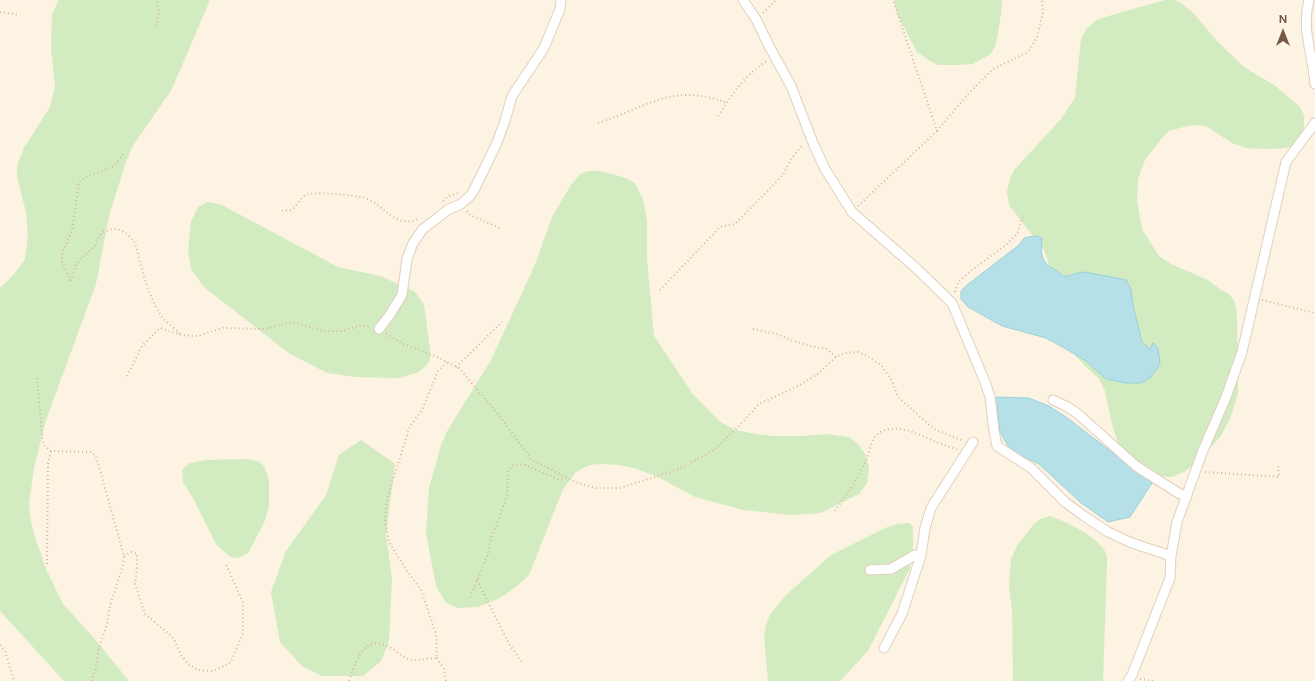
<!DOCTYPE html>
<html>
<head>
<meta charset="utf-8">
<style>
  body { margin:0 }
  #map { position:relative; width:1315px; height:681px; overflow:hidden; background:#fdf3e2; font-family:Figtree,sans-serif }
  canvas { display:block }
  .north { position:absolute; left:1263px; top:12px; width:40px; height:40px; -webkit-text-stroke:3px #fff7ea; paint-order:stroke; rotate:0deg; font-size:11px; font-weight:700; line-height:16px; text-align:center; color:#765847 }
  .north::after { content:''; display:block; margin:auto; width:14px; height:18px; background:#765847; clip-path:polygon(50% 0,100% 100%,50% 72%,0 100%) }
</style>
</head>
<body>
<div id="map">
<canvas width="1315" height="681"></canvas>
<div class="north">N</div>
</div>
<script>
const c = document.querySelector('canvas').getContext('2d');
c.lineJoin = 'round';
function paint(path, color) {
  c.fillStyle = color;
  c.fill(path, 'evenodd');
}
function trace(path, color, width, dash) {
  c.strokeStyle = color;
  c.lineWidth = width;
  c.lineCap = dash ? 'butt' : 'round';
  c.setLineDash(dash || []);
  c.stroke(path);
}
const green = new Path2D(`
  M60,0H210L172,89L132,147L124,168L109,216L96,284L46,420L34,468L29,503L31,521L34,534L46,569L63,604L94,638L129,681H64L0,611V288L14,274L25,259L28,236L26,212L17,177V165L24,148L50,107L55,86L51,48L52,15L58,1Z
  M894,0H1002L1001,14L996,44L991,54L973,64L958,65H938L930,61L917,52L897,14Z
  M1165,0H1175L1181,3L1194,14L1218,42L1242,65L1252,72L1274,85L1286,95L1300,107L1304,116V128L1300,137L1296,145L1287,148L1264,149L1246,148L1232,143L1206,126L1196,125L1187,126L1169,131L1162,138L1145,160L1138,179L1137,201L1142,229L1159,256L1171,264L1208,280L1221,290L1229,294L1235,302L1237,315L1238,393L1231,416L1221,436L1199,460L1184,472L1172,477L1142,475L1123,462L1111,420L1105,391L1099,379L1084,365L1059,337L1051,270L1044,250L1009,205L1007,192L1010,178L1015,169L1061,119L1075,98L1081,39L1087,28L1097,20L1115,14Z
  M588,171H599L623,177L635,183L643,199L647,221V259L654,336L692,393L719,421L735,430L756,434L772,436H802L826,434L849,437L858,444L865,454L869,467L867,483L859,494L821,513L793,515L743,510L695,497L658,477L634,468L619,465L601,464L589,465L576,472L563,489L529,575L517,586L500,598L478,607L458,608L446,603L436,586L426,533L429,487L436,464L440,448L446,433L491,360L534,267L553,215L571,185L580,174Z
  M207,202L220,204L338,267L380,276L414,291L424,304L430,349V360L426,366L419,372L400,378L356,377L327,373L290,354L204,287L191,269L188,250L191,222L198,207Z
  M361,440L395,464L386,534L392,579L389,641L381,661L363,676H322L302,666L280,642L271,592L286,551L326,495L339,455Z
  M246,459L258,461L264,466L269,480V507L264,523L253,544L248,553L239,558L230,557L216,544L193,498L183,482L182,470L190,463L205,460Z
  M1050,516C1065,521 1100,538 1106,553C1107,555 1107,559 1107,562L1103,681H1013L1012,611L1009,586L1011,559L1018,544L1034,524L1040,519Z
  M909,523L913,526V548L910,568L868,651L840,681H768L764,637L766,624L771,613L786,595L831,555L885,528L897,524Z`);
const water = new Path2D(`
  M1035,236L1042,238C1041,247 1040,259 1048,265C1053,269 1059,271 1063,276H1068L1078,273L1085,272L1126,280L1131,289L1133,305L1142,342L1150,349L1153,343L1158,348L1160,363L1157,369L1150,378L1141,383H1126L1106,379L1086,361L1066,349L1046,338L1002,326L968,307L961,299V291L967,285L1019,245L1024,238Z
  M997,397L1029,398L1049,406L1066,417L1152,483L1130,517L1108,522L1080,502L1039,464L1018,454L1008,446L1000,432Z`);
const path = new Path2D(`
  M0,12L20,15
  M763,13L776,0
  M156,26C159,17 160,8 156,0
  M718,116C733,94 744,75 767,61
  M598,123C648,107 672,82 727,103
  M937,131L969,93L993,69L1028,52L1037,37L1043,12L1042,0
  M123,154L114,166L84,178L79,182L72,231L62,253V262L70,280L72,279C76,259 80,260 94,247C97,243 98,237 102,233C103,232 105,231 107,231C119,225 128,234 135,243C142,268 147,295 162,317C167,323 175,328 180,334
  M443,201L449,196L458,193
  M858,206L937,131L893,0
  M282,211C284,210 289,211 291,210C297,207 300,198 306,195C315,191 354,195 364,198C385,204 395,231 420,218
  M467,211L470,215L502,229
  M660,290L720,227L735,224L783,175L791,159L801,147L804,145
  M955,292L958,282L972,270L1006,245L1017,234L1023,217
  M1262,300L1315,313
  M753,329L777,334L793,341L810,346L827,349L836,357
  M386,334L404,344L437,357L459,368L498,414L531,459L575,482L596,488H620L679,469L714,450L739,426L759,404L800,385L819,373L836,357L845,353L858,352L867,356L881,365L892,381L898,397L934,429L964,441
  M456,367L502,322
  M127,376L142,346L160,328L181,335L197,336L223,328L265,329L292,322L324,331H342L362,325L370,327
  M37,378L43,444L51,451L91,452L96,456L124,556L123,565L110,606L107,624L98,652L95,671L91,681
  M1205,472L1279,477L1278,466
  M835,511C846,495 858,479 866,461C869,454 870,445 874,438C879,430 890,428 899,429C919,431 937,445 957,449
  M124,556L131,552L137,554V568L135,584L145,614L169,634L174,639L181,655L188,664L198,670L212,671L220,668L231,662L243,633V603L226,564
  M47,564L48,464L51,451
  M477,580L509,644L522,662
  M470,597L488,554L490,542L507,496L508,471L512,466L518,464L525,465L560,480L565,478
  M0,645L5,651L14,681
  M437,658L444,669L446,681
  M1140,679L1153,681
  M349,681C357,658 364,632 393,649C398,653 406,659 412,660C419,661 429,658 437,658L436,635L427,607L421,590L405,568L389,542L385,520L387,499L410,426L422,410L438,371L447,362`);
const street = new Path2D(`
  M743,0L756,19L769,46L791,86L813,143L825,169L852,212L916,268L952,303L985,382L990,397L994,431L997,446L1031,468L1065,502L1084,516L1108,532L1132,543L1171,556
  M1309,0C1301,29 1313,55 1315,84
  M379,329L389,316L402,295L407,259L413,243L423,229L449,209L461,204L471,195L475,188L496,145L505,121L512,96L544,48L560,9L561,0
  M1053,400L1068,407L1078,414L1136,466L1180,494L1187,496
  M870,570L891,569L915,555H921
  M884,648L902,614L921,555L925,528L931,508L973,442
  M1128,681L1132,675L1170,578L1171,556L1177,522L1202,453L1226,397L1242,352L1286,162L1315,123`);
paint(green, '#d2ebc0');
paint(water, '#b6e0e8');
trace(water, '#9cd0da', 1);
trace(street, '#e2cfbe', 11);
trace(path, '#d9b49c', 2, [1, 3]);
trace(street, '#fff', 9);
</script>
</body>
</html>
